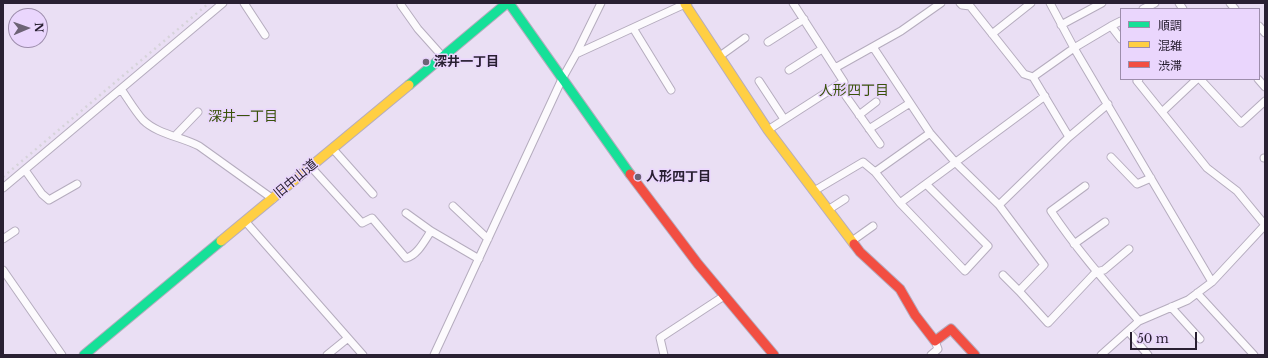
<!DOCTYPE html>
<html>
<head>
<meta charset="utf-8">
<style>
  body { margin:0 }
  #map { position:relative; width:1268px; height:358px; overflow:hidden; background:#eadff4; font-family:"Libre Baskerville","Noto Sans JP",serif }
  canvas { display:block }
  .frame { position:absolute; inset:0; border:4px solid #292032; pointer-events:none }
  .legend { position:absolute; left:1120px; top:8px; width:140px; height:72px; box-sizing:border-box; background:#ead6fd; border:1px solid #9d8dac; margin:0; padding:5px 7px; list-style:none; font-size:12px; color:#292032 }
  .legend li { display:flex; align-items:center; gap:8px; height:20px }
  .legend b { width:20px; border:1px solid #9d8dac }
  .north { position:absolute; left:8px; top:8px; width:40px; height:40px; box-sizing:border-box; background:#ead6fd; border:1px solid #9d8dac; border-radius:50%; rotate:88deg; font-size:11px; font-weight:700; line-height:16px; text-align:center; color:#292032 }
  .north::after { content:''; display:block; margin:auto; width:14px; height:18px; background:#6d6376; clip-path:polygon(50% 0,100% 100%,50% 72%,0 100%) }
  .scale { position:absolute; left:1130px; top:332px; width:67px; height:18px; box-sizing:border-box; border:2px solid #292032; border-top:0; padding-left:5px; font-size:12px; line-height:14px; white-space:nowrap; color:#292032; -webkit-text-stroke:3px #ead6fd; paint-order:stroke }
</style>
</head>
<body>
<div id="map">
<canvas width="1268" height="358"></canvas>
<div class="frame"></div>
<ul class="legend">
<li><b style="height:5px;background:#16e098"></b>順調</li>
<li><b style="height:5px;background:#ffcf43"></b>混雑</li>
<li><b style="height:5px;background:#f24e42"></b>渋滞</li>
</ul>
<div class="north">N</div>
<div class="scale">50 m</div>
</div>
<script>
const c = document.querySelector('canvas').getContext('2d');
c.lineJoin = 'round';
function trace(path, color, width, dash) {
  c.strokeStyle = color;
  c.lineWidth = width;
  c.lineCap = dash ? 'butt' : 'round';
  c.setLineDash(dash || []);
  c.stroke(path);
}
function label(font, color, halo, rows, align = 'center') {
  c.font = font + ' "Libre Baskerville","Noto Sans JP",serif';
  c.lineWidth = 3;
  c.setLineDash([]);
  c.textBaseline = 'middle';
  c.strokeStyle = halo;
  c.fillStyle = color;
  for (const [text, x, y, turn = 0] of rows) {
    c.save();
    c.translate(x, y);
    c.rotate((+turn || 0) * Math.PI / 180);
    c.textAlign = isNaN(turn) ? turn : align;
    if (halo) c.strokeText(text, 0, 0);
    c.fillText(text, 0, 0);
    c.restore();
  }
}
const street = new Path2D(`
  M244,3L265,35
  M960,3L962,5L970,6L1024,74L1033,77L1069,137
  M1050,3L1074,48L1212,282
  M1179,3L1183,9
  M1230,3L1235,9
  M401,5L418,29L443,57
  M1143,9L1155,3
  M1061,25L1102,3
  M1111,26L1121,21
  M1259,26L1265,33
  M633,28L671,90
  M992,34L1031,3
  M768,42L804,19
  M873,47L930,133L956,163L999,205
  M576,54L685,4
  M720,56L745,38
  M835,68L901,31L941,3
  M789,70L822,49
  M1033,77L1074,48L1111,26L1121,39
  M1139,79L1137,81L1207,168L1237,191L1265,225
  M1200,79L1241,123L1265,101
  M1258,79L1265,87
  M759,81L784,119
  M838,85L880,144
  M121,89C128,99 135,111 143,120C157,134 182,137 199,146L273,199
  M1108,104L1069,137L999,205L1044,265L1019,291L1048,323L1096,272L1104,270L1129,249
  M1162,112L1197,79
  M859,115L876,102
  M869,129L910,103
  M768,130L838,85L844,82L793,3
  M175,136L198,112
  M333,149L373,194
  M1111,157L1137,184L1151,178
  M1264,158H1265
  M311,167L362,223L372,218L406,258C417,256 425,240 431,231
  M25,170L42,194L49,200L77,184
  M875,172L930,133
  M926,184L988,246L965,271L900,203C949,167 997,132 1045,96
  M1085,186L1051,211C1077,250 1108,285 1139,321
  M3,188L223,3
  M814,191L863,162L875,172L900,203
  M453,206L488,239
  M828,210L845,199
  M406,213L431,231L479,259
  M245,221L348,338
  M3,239L15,231
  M852,241L873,226
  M1074,244L1105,222
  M3,270L62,355
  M1003,275L1019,291
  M1197,293L1254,355
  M1171,307L1200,339
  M1128,331L1148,355
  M327,355L348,338L363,355
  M434,355L562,79L576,54L601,3
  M664,355L660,338L724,296
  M931,355L938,349L935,341
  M1101,355L1139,321L1188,300L1212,282L1265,225`);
const fast = new Path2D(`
  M509,3L630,174
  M409,85L507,3
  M84,355L221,241`);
const slow = new Path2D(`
  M687,3L685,4L768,130L854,244
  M221,241L409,85`);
const jam = new Path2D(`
  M630,174L698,264L774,355
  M854,244L860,252L900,289L915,315L935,341L951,329L975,355`);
const rail = new Path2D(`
  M3,177L209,3`);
const markers = [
  [426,62,4,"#6d6376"],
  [638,177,4,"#6d6376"]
];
const poiNames = [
  ["深井一丁目",434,62],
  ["人形四丁目",646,177]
];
const streetNames = [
  ["旧中山道",296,179,-40]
];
const neighbourhoodNames = [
  ["人形四丁目",854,91],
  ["深井一丁目",243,117]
];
trace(street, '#b5acbe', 9);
trace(fast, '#b5acbe', 11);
trace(slow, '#b5acbe', 11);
trace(jam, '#b5acbe', 11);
trace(street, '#fcfafd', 7);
trace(fast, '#16e098', 9);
trace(slow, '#ffcf43', 9);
trace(jam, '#f24e42', 9);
trace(rail, '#d6d3da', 2.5, [2, 4]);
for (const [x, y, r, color] of markers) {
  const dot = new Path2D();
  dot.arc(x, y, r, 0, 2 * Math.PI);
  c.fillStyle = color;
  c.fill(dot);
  trace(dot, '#ead6fd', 1.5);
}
label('bold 13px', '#292032', '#ead6fd', poiNames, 'left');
label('13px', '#292032', '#ead6fd', streetNames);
label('14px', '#395209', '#ead6fd', neighbourhoodNames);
</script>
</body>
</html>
